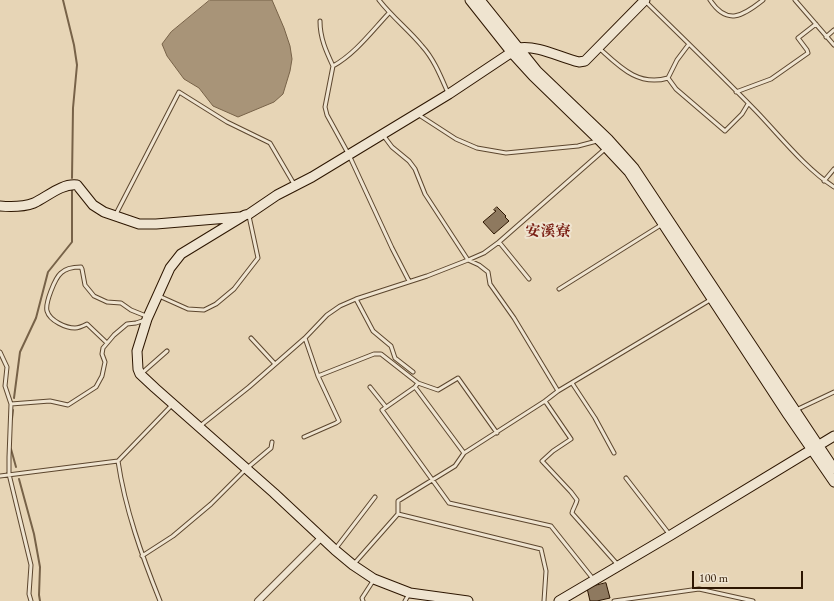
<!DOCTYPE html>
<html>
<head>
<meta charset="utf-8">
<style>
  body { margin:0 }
  #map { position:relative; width:834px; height:601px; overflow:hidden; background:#e7d5b6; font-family:"EB Garamond",serif }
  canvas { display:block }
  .scale { position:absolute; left:692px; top:571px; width:111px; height:18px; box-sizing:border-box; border:2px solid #2d1601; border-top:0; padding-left:5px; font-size:12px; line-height:14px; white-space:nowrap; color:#2d1601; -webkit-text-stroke:3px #efe4d0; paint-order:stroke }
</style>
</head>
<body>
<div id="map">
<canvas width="834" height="601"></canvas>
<div class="scale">100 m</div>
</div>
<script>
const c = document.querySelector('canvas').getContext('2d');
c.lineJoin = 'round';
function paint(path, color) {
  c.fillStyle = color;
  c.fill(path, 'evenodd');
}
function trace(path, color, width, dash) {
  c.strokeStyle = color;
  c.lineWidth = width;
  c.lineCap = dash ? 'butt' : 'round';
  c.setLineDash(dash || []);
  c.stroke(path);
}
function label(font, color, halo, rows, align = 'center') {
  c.font = font + ' "EB Garamond","Noto Serif TC",serif';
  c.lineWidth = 4;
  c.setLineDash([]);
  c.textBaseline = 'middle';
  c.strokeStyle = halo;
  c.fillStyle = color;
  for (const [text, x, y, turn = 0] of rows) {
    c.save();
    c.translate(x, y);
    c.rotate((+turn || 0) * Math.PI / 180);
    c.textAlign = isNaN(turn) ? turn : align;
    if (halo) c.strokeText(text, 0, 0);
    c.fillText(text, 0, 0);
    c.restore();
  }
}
const water = new Path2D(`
  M210,0H272L284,28L290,46L292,59L290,71L283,94L274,102L238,117L213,106L199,88L184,79L167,56L162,44L171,32Z`);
const stream = new Path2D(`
  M63,0L74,45L77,65L73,108L72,178
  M14,398L20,352L36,318L48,272L72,242V188
  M12,419L13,410
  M11,449L16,467
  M19,479L34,534L40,567L39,595L40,601`);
const building = new Path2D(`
  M497,207L506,216L505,217L509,221L494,234L483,222L496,211L494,210Z
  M606,583L610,598L597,601H590L587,588Z`);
const lane = new Path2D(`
  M379,0C392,17 409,30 422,46C434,59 441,77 448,93
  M710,0C727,26 743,16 763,0
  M795,0L834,45
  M646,2C683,38 720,74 756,111C780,136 805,168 834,187
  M389,13C372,31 355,54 333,66L325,107L327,115L349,155L392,248L409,281
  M320,21C320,38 326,51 333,66
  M826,37L834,30
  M599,48C619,66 638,87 668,78L676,89L725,131L742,114L748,104
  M668,78L677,60L689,44
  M736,92L771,79L808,53L807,50L798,38L816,24
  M419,115L456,139L477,148L506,153L578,146L597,141
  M383,135L392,147L409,161L415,169L425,194L468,260L479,265L488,272L490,284L514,318L558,391
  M824,181L834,169
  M116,214L179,92L227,122L270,143L294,184
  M499,242L529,279
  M559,289L661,225
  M159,296L188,309L204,310L216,304L234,289L258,258L249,216
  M356,299L373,331L391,346L395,358L413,372
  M251,338L275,364
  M107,343L87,324C83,326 79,328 75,328C66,328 50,321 47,311C45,303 55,278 61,273C66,268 74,267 81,267L82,269L85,285L94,296L107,302L121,303L131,310L146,316
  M0,352L7,367L5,386L11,404L9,457V474L31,565L29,594L31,601
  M142,373L167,351
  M318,376L374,354H381L418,383L415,387
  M418,383L438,390L458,378L497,433
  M572,383L595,418L614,453
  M370,387L386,407
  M545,401L571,439L553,451L542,461L571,492L577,500C576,505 573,508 572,513L618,565
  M11,404L50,401L68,405L96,387L102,376L105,362L102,354L103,348L114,335L127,324L136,323L145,320
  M796,410L834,392
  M200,426L249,387L305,338L327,315L340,306L356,299L427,276L468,260L484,253L499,242L605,149
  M304,437L336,423L339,421L318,376L305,338
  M464,453L415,387L382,410L449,503L551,526L594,580
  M0,476L118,461
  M626,478L670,535
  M398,514L541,549L546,571L544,601
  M336,548L375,497
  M142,556L173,536L211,504L246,469L271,448L272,442
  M353,565L398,514V501L455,466L464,453L545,401L558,391L710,300
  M160,601C142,556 125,509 118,461L172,405
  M363,601L362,598L373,581
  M405,601L409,594
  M614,601L699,589L753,601`);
const street = new Path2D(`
  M258,601L322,537`);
const secondary = new Path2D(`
  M470,0L512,53L533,76L600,141L629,172L788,415L834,482
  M480,0L537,71L608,139L634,168L834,469
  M0,206C11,207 23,207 34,203C47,197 62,183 77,185L93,205L104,212L139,224H156L240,217
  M468,601L410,593L374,579L353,565L335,550L274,493L155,388L140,374L138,369L137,351L147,319L170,268L181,254L245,215L249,214L277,195L312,177L449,94L518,48C538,45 559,57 579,62L585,61L645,0
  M559,601L671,535L834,436`);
const quarterNames = [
  ["安溪寮",548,232]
];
paint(water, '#a89478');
trace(water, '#776248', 1);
trace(stream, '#776248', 2);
paint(building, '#8e795f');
trace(building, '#2d1601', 1);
trace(lane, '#5c462e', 5);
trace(street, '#5c462e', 8);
trace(secondary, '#2d1601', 11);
trace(lane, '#efe4d0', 3);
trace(street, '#efe4d0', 6);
trace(secondary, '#efe4d0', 9);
label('bold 15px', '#7a1f14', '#efe4d0', quarterNames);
</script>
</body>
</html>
